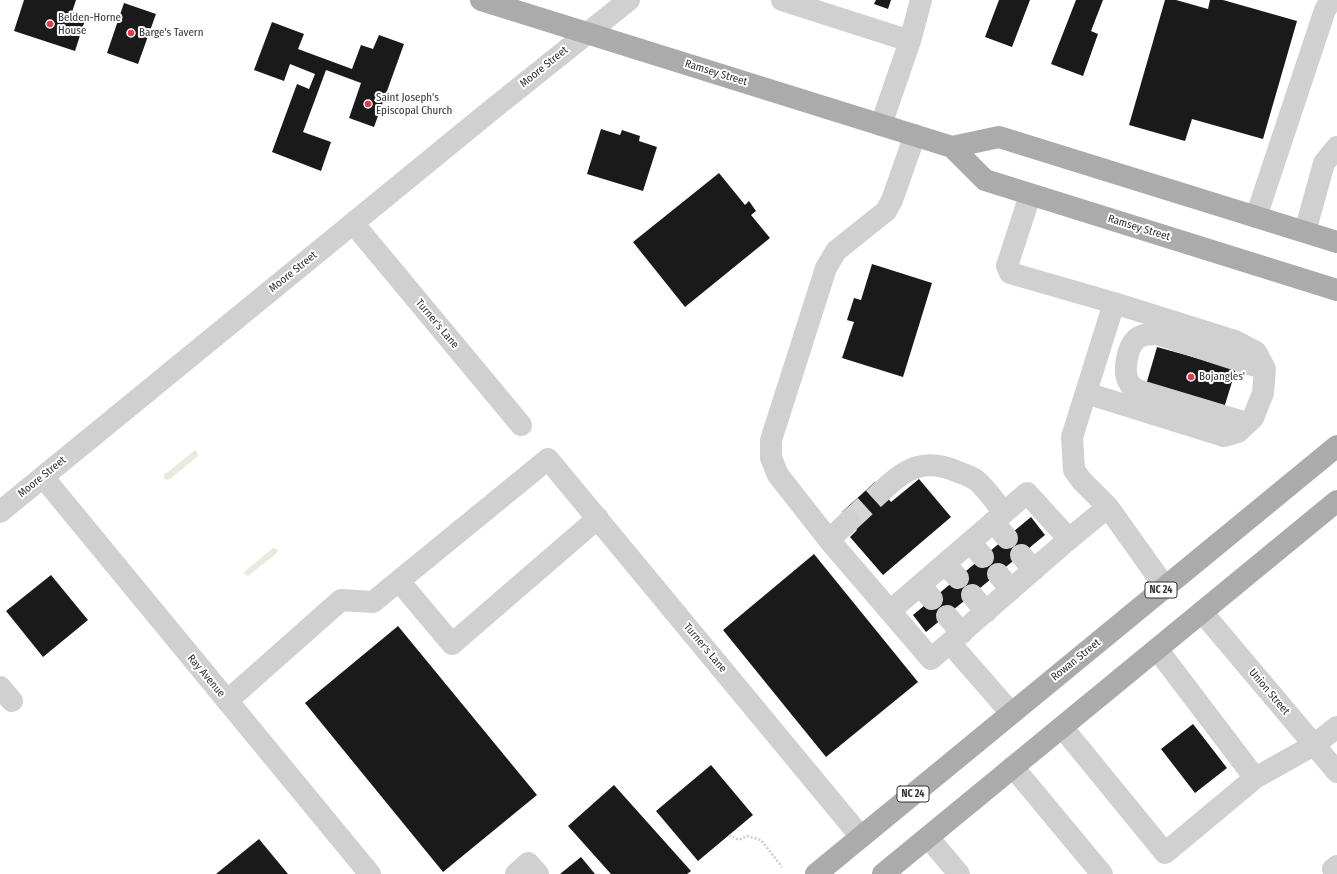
<!DOCTYPE html>
<html>
<head>
<meta charset="utf-8">
<style>
  body { margin:0 }
  canvas { display:block; background:#fff }
</style>
</head>
<body>
<canvas width="1337" height="874"></canvas>
<script>
const c = document.querySelector('canvas').getContext('2d');
c.lineJoin = 'round';
function paint(path, color) {
  c.fillStyle = color;
  c.fill(path, 'evenodd');
}
function trace(path, color, width, dash) {
  c.strokeStyle = color;
  c.lineWidth = width;
  c.lineCap = dash ? 'butt' : 'round';
  c.setLineDash(dash || []);
  c.stroke(path);
}
function label(font, color, halo, rows, align = 'center') {
  c.font = font + ' "Fira Sans Condensed",sans-serif';
  c.lineWidth = 4;
  c.setLineDash([]);
  c.textBaseline = 'middle';
  c.strokeStyle = halo;
  c.fillStyle = color;
  for (const [text, x, y, turn = 0] of rows) {
    c.save();
    c.translate(x, y);
    c.rotate((+turn || 0) * Math.PI / 180);
    c.textAlign = isNaN(turn) ? turn : align;
    if (halo) c.strokeText(text, 0, 0);
    c.fillText(text, 0, 0);
    c.restore();
  }
}
const green = new Path2D(`
  M195,450L197,452L198,456L197,457L170,479L167,480L164,479V475Z
  M273,548L277,549L278,551L276,554L248,576L244,574L245,571Z`);
const building = new Path2D(`
  M24,0H76L72,12L86,17L75,51L14,31Z
  M876,0H891L888,9L874,4Z
  M999,0H1030L1012,47L985,37Z
  M1076,0H1103L1091,31L1098,34L1083,76L1051,64Z
  M1165,0H1176L1208,9L1210,0H1223L1297,21L1263,139L1192,119L1185,141L1129,125Z
  M124,3L156,14L138,64L107,53Z
  M272,22L304,34L298,49L352,69L361,45L373,49L379,35L404,44L374,127L349,118L361,83L326,70L303,132L331,142L321,171L272,152L297,84L309,89L315,74L290,64L284,81L254,70Z
  M601,129L620,135L622,130L640,136L639,141L657,147L643,191L587,174Z
  M719,173L745,205L749,201L756,211L751,215L770,238L685,307L633,242Z
  M872,264L932,283L903,377L842,358L854,322L847,320L854,298L861,300Z
  M1157,347L1236,369L1224,408L1146,385Z
  M919,479L951,517L883,575L850,537L857,530L842,512L875,482L891,502Z
  M1031,517L1045,535L926,632L913,615Z
  M814,554L918,682L826,757L723,630Z
  M51,575L88,620L43,657L6,611Z
  M398,626L537,795L443,872L305,703Z
  M1193,724L1227,768L1195,793L1161,749Z
  M711,765L753,815L698,861L656,811Z
  M614,785L691,871L687,874H611L568,826Z
  M259,839L288,874H216Z
  M581,857L595,874H560Z`);
const minorTunnel = new Path2D(`
  M849,521L882,491`);
const path = new Path2D(`
  M729,835L739,840L747,836L761,840L782,867`);
const minor = new Path2D(`
  M782,0L910,41
  M881,125L910,41L921,0
  M915,135L892,200L886,211L836,251L826,268L771,440V458L778,475L829,540L931,659L1069,539L1108,507L1165,587
  M1030,195L1007,266L1010,273L1114,303L1072,437L1074,470L1082,481L1108,507
  M1256,217L1325,10L1331,0
  M353,223L521,425
  M1305,232L1324,163L1337,147
  M1086,393L1224,436L1238,432L1253,418L1263,393L1265,369L1256,352L1235,341L1114,303
  M1247,423L1137,390C1135,388 1131,387 1130,384C1122,374 1127,348 1136,339C1142,334 1150,334 1157,334L1265,369
  M43,477L370,874
  M882,491C906,468 923,458 956,471C963,474 970,476 976,480C986,488 996,503 1004,513
  M0,512L489,112L629,0
  M993,522L1007,538
  M829,540L849,521
  M970,542L983,557
  M1021,555L1034,570
  M945,564L958,578
  M998,574L1011,590
  M399,581L452,644L598,518
  M920,585L932,599
  M972,595L986,612
  M890,611L1027,493L1069,539
  M1202,612L1337,772
  M947,616L962,633
  M950,643L1011,713
  M1157,649L1255,778
  M0,687L12,701
  M227,701L341,600L373,602L548,459L861,837
  M1062,727L1165,853L1255,778L1314,745L1337,727
  M1013,767L1102,874
  M928,837L959,874
  M1333,869L1337,866
  M516,874L528,863L538,874`);
const major = new Path2D(`
  M481,0L952,147L985,180L1337,290
  M952,147L999,137L1337,242
  M816,874L1337,446
  M883,874L1337,501`);
const markers = [
  [50,24,4,"#e63946"],
  [131,33,4,"#e63946"],
  [368,104,4,"#e63946"],
  [1191,377,4,"#e63946"]
];
const shields = [
  [1161,590,32],
  [913,794,32]
];
const shieldNames = [
  ["NC 24",1161,590],
  ["NC 24",913,794]
];
const poiNames = [
  ["Belden-Horne",58,18],
  ["House",58,31],
  ["Barge's Tavern",139,33],
  ["Saint Joseph's",376,98],
  ["Episcopal Church",376,111],
  ["Bojangles'",1199,377]
];
const streetNames = [
  ["Moore Street",544,67,-39],
  ["Ramsey Street",716,73,17],
  ["Ramsey Street",1139,228,17],
  ["Moore Street",293,272,-39],
  ["Turner's Lane",437,324,50],
  ["Moore Street",42,477,-39],
  ["Turner's Lane",705,648,50],
  ["Rowan Street",1076,660,-39],
  ["Ray Avenue",206,676,50],
  ["Union Street",1269,692,50]
];
paint(green, '#e6ecdf');
paint(building, '#1a1a1a');
trace(minorTunnel, '#d6d6d6', 22, [22, 11]);
trace(path, '#cdcdcd', 2.5, [2, 2]);
trace(minor, '#d0d0d0', 22);
trace(major, '#ababab', 22);
for (const [x, y, r, color] of markers) {
  const dot = new Path2D();
  dot.arc(x, y, r, 0, 2 * Math.PI);
  c.fillStyle = color;
  c.fill(dot);
  trace(dot, '#fff', 1.5);
}
for (const [x, y, w] of shields) {
  const box = new Path2D();
  box.roundRect(x - w / 2, y - 8, w, 16, 3);
  c.fillStyle = '#fff';
  c.fill(box);
  trace(box, '#333', 1);
}
label('bold 10px', '#333', null, shieldNames);
label('11px', '#333', '#fff', poiNames, 'left');
label('11px', '#333', '#fff', streetNames);
</script>
</body>
</html>
